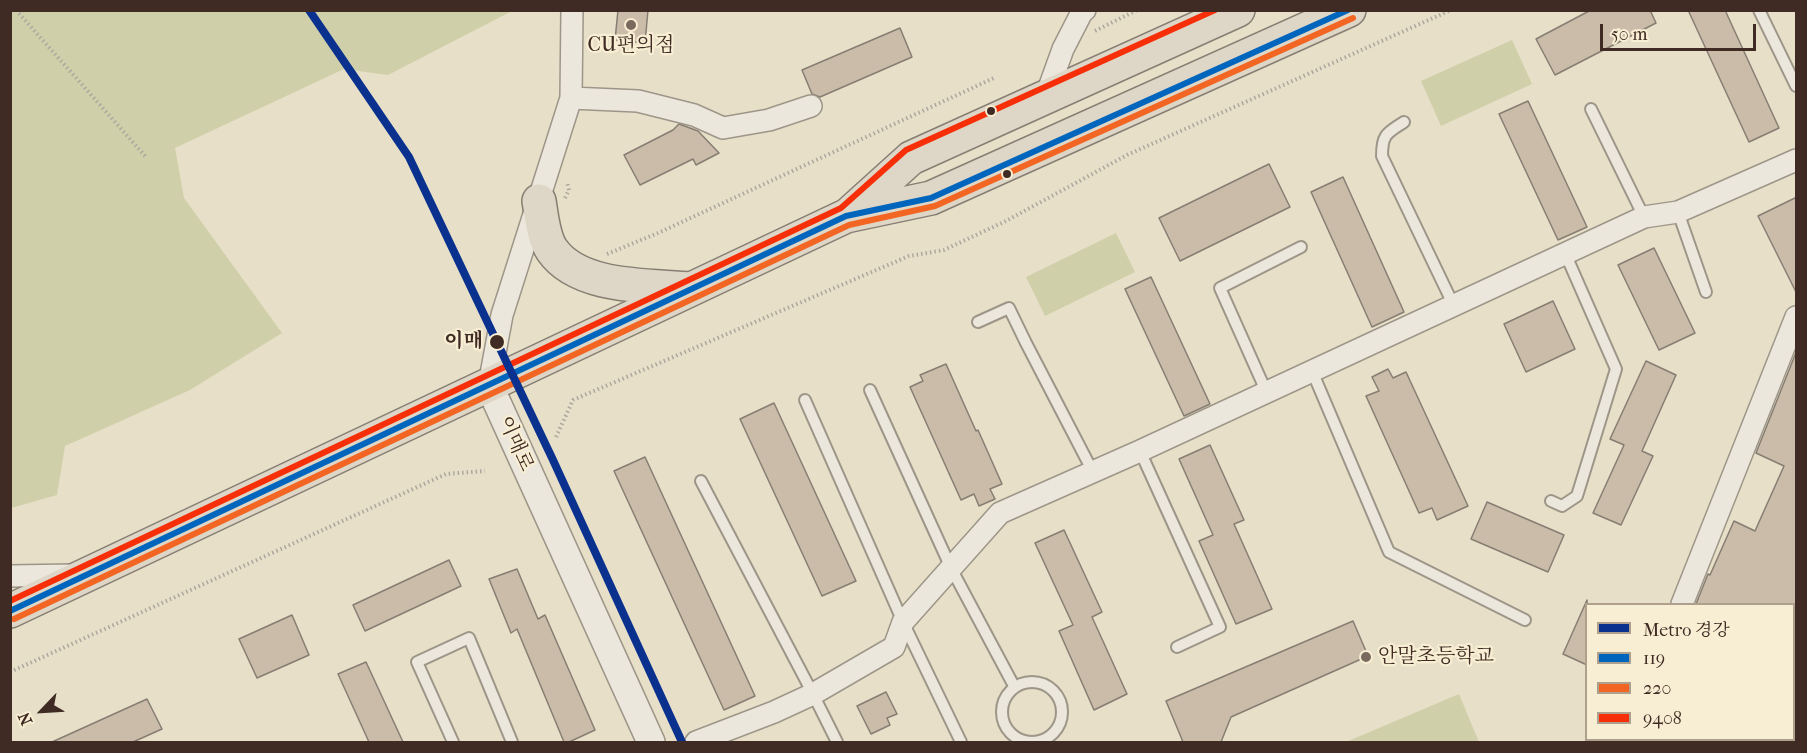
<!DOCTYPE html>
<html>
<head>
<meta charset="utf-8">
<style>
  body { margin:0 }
  #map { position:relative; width:1807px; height:753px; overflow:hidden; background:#e7dfc8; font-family:"IM FELL French Canon","Noto Serif KR",serif }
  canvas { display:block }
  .frame { position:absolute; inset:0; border:12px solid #3f2b23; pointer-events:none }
  .legend { position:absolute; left:1585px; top:603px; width:210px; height:138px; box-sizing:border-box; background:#f8eed3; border:2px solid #aea08d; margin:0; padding:8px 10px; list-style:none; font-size:18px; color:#3f2b23 }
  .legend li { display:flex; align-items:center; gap:12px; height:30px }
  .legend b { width:30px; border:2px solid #aea08d }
  .north { position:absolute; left:12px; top:681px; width:60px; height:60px; -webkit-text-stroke:4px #f8eed3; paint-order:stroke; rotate:245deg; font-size:16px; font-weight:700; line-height:24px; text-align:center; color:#3f2b23 }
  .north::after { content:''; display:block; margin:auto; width:21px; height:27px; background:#3f2b23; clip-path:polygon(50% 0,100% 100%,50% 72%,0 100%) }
  .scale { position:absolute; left:1600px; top:24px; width:156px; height:27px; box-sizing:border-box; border:3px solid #3f2b23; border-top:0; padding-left:8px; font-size:18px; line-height:21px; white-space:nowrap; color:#3f2b23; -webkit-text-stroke:4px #f8eed3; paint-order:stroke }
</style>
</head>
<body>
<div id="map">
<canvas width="1807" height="753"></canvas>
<div class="frame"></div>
<ul class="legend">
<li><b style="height:8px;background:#0b318f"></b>Metro 경강</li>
<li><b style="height:8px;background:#0065bd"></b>119</li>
<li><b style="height:8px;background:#f26522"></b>220</li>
<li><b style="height:8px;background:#f72f08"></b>9408</li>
</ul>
<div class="north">N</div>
<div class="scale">50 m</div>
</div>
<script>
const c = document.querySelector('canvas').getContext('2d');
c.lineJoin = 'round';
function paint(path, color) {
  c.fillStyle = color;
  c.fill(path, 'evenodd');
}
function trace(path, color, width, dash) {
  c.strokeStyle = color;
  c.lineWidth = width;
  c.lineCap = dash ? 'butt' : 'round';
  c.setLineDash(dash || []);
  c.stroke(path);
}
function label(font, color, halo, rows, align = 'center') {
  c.font = font + ' "IM FELL French Canon","Noto Serif KR",serif';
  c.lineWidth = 4.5;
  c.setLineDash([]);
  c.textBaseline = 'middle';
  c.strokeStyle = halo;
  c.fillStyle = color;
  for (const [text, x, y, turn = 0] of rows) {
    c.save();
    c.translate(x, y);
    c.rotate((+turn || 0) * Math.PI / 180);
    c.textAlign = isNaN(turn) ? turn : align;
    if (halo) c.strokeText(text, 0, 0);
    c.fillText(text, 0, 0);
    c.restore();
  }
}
const green = new Path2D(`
  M11,10H512V11L388,75L344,69L175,148L184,198L282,333L190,390L65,446L57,495L11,508Z
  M1512,40L1532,84L1441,126L1421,81Z
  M1116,233L1135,272L1045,316L1026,277Z
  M1459,694L1479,742H1346Z
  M1606,740H1654L1660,742H1605Z`);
const building = new Path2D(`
  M618,10H648L645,43L615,40Z
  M1591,10H1650L1656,23L1555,75L1536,39Z
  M1688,10H1725L1779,128L1749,142Z
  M900,28L912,57L820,97L812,94L802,70Z
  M1528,101L1587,227L1558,240L1499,114Z
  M679,124L698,131L719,153L696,165L693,159L640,185L624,155L673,130Z
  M1269,164L1290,207L1180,261L1159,218Z
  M1343,177L1404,312L1372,327L1311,192Z
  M1797,197V294L1758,216Z
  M1654,248L1695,333L1659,350L1618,265Z
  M1151,277L1210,404L1184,416L1125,289Z
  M1553,301L1575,349L1526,372L1504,324Z
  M1797,350V604H1696L1708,574L1710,575L1734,521L1755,531L1784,466L1756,453Z
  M1646,361L1676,375L1642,451L1653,456L1621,525L1593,513L1624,445L1610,439Z
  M946,364L976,431L978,430L1002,484L990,489L995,499L979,506L974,494L961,500L910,387L923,381L920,375Z
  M1388,369L1393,378L1406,372L1468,506L1437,520L1432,508L1419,513L1366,396L1379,391L1372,377Z
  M774,403L856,581L822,596L740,419Z
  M1210,445L1244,520L1234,524L1272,609L1236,624L1199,541L1213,535L1179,459Z
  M645,457L755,696L724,710L614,471Z
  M1487,502L1564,535L1548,572L1471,539Z
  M1064,530L1102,612L1092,617L1127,694L1094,710L1059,631L1073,625L1035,543Z
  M449,560L461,586L365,631L353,605Z
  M517,569L538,619L545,615L595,730L569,742H564L517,629L511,633L489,579Z
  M1587,600V665L1563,654Z
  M292,615L309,655L257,678L239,639Z
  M1353,621L1368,656L1231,717L1221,742H1183L1166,701Z
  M366,662L403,742H369L338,674Z
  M886,692L897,714L887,718L890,725L871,734L857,706Z
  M147,699L162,729L133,742H52Z`);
const path = new Path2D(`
  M16,10L146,157
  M1095,31L1137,10
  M565,198L569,190L567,182
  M607,254L658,233L994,78
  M556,437L573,400L909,256L944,250L1006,221L1127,155L1451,10
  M10,672L446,474L485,471`);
const service = new Path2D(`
  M1759,10L1796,86
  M1591,109L1644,217
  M1404,122C1387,133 1382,134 1382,156L1453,304
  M1678,212L1706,292
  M978,322L1009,308L1026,343L1093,472
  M1312,371L1389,552L1525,620
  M870,390L951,568L1014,686
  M1266,391L1220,288L1301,247
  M805,400L903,622L961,742
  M1140,451L1220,627L1177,647
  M701,481L813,694L837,742
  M1551,501L1562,506L1577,496L1616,369L1565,253
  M1002 712a30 30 0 1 1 60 0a30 30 0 1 1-60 0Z
  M453,742L417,662L469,638L512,742`);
const minor = new Path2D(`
  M571,98L638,101L694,115L723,128L769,120L811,106
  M1045,99L1063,49L1082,12L1085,10
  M489,385L502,315L571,98L572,10
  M10,576L74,575
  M1682,604L1796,317
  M1794,717L1796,710
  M1723,740L1729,742
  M696,742L774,712L813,694L894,647L903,622L1000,513L1140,451L1644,217L1678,212L1796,160
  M1782,742L1784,740`);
const tertiary = new Path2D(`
  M489,385L651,742`);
const primary = new Path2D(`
  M539,201C542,218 543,237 552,250C579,289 649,285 691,289
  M849,214L911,158L1238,10
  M10,611L846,216L931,198L1349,10`);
const bus1 = new Path2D(`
  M10,611L846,216L931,198L1348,10`);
const bus2 = new Path2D(`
  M14,619L849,225L935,206L1353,18`);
const bus3 = new Path2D(`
  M10,601L841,208L906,150L1215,10`);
const metro1 = new Path2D(`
  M309,10L409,157L553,460L682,742`);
const markers = [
  [631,25,6,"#7a6a5d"],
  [991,111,5,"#3f2b23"],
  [1007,174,5,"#3f2b23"],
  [497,342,8,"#3f2b23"],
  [1366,657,6,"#7a6a5d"]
];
const poiNames = [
  ["CU편의점",631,46],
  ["안말초등학교",1378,657,"left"]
];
const stopNames = [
  ["이매",483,342]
];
const streetNames = [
  ["이매로",515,444,66]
];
paint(green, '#cfd0a9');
paint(building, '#cbbcaa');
trace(building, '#867e72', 1.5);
trace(service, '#9d9688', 14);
trace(minor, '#9d9688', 24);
trace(tertiary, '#9d9688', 30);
trace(primary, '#867e72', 36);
trace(path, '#ada89f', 4, [1.5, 3]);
trace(service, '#ebe7dc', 10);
trace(minor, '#ebe7dc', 21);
trace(tertiary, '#ebe7dc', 27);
trace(primary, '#ded6c6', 33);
trace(bus1, '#0065bd', 6);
trace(bus2, '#f26522', 6);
trace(bus3, '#f72f08', 6);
trace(metro1, '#0b318f', 8);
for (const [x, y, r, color] of markers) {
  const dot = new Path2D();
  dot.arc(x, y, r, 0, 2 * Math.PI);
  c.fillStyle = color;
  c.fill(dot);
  trace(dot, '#f8eed3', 2);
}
label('20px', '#3f2b23', '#f8eed3', poiNames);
label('bold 20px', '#3f2b23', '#f8eed3', stopNames, 'right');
label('20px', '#3f2b23', '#f8eed3', streetNames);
</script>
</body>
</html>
